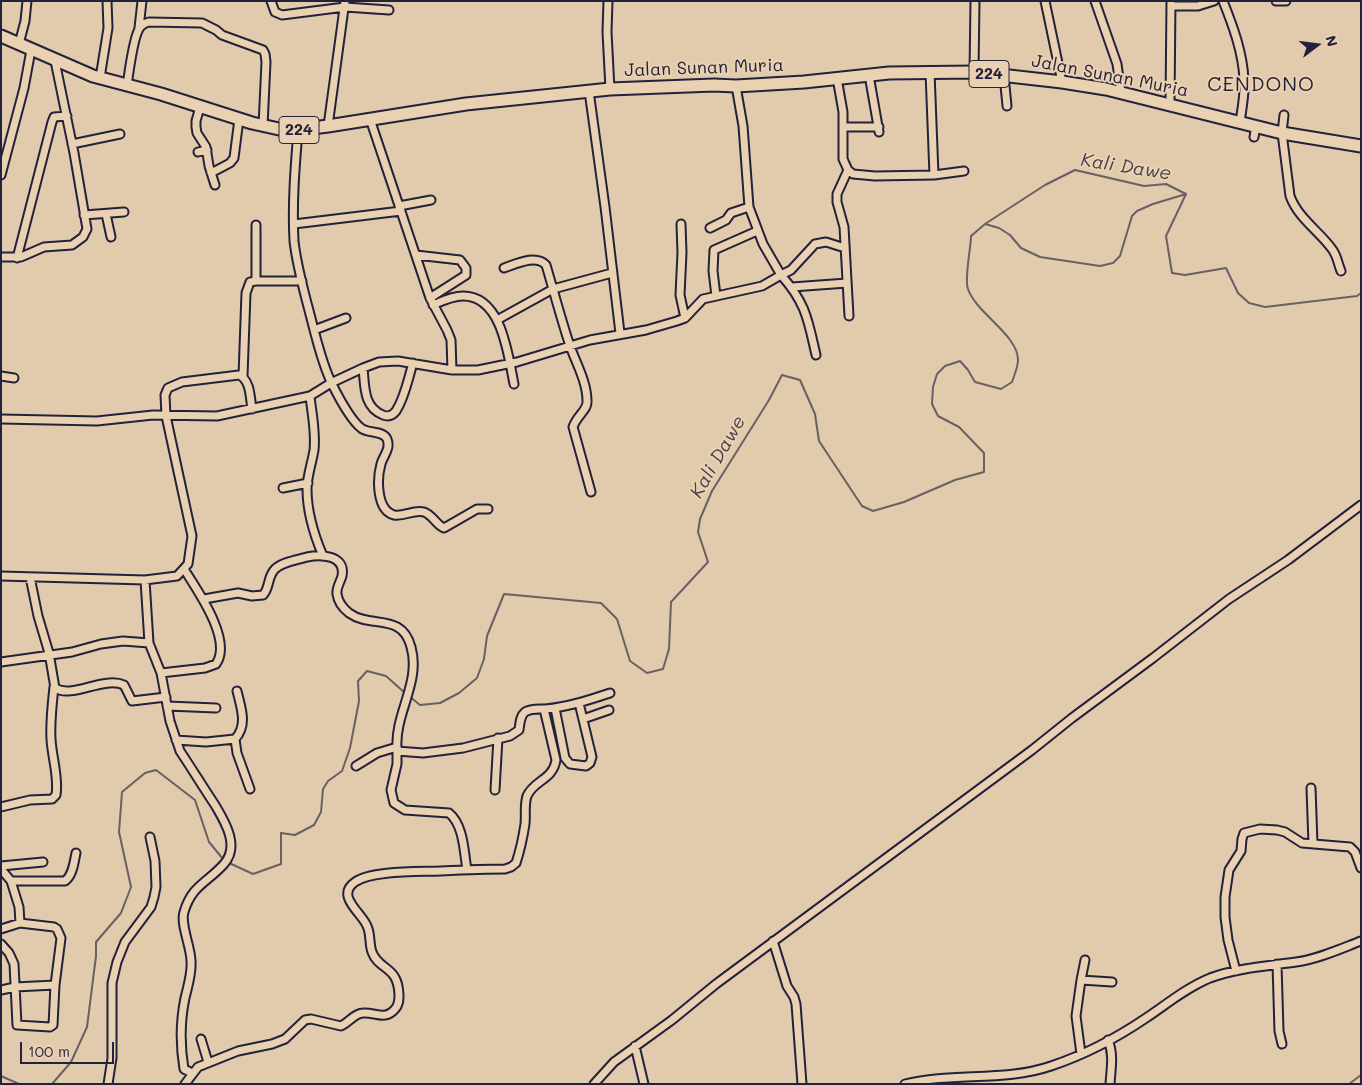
<!DOCTYPE html>
<html>
<head>
<meta charset="utf-8">
<style>
  body { margin:0 }
  #map { position:relative; width:1362px; height:1085px; overflow:hidden; background:#e2caad; font-family:Mali,sans-serif }
  canvas { display:block }
  .frame { position:absolute; inset:0; border:2px solid #22223b; pointer-events:none }
  .north { position:absolute; left:1292px; top:20px; width:50px; height:50px; -webkit-text-stroke:4px #ead1b2; paint-order:stroke; rotate:75deg; font-size:14px; font-weight:700; line-height:20px; text-align:center; color:#22223b }
  .north::after { content:''; display:block; margin:auto; width:18px; height:22px; background:#22223b; clip-path:polygon(50% 0,100% 100%,50% 72%,0 100%) }
  .scale { position:absolute; left:20px; top:1042px; width:94px; height:22px; box-sizing:border-box; border:2px solid #22223b; border-top:0; padding-left:6px; font-size:15px; line-height:18px; white-space:nowrap; color:#22223b; -webkit-text-stroke:4px #ead1b2; paint-order:stroke }
</style>
</head>
<body>
<div id="map">
<canvas width="1362" height="1085"></canvas>
<div class="frame"></div>
<div class="north">N</div>
<div class="scale">100 m</div>
</div>
<script>
const c = document.querySelector('canvas').getContext('2d');
c.lineJoin = 'round';
function trace(path, color, width, dash) {
  c.strokeStyle = color;
  c.lineWidth = width;
  c.lineCap = dash ? 'butt' : 'round';
  c.setLineDash(dash || []);
  c.stroke(path);
}
function label(font, color, halo, rows, align = 'center') {
  c.font = font + ' Mali,sans-serif';
  c.lineWidth = 4;
  c.setLineDash([]);
  c.textBaseline = 'middle';
  c.strokeStyle = halo;
  c.fillStyle = color;
  for (const [text, x, y, turn = 0] of rows) {
    c.save();
    c.translate(x, y);
    c.rotate((+turn || 0) * Math.PI / 180);
    c.textAlign = isNaN(turn) ? turn : align;
    if (halo) c.strokeText(text, 0, 0);
    c.fillText(text, 0, 0);
    c.restore();
  }
}
const stream = new Path2D(`
  M1186,194L1166,236L1172,273L1185,275L1226,268L1238,293L1249,303L1265,307L1357,296L1361,293
  M985,224L1045,185L1075,170L1144,186L1166,184L1186,194
  M409,696L420,705L440,703L459,693L477,678L484,659L487,636L504,594L601,603L617,619L630,661L647,673L663,669L669,649L671,602L708,562L698,532L700,519L712,491L769,400L782,375L800,380L815,414L819,441L862,506L873,511L904,502L955,480L984,472V453L959,427L938,416L932,404L933,387L937,374L945,366L960,361L968,370L975,382L1001,389L1012,382C1014,376 1018,367 1018,360C1018,335 976,313 968,289C964,279 971,248 971,236L985,224L999,228L1010,235L1021,248L1040,257L1100,266L1113,263L1120,256L1132,216L1137,211L1153,204L1186,194
  M227,862L253,874L281,864V833L295,835L314,825L321,812L323,789L328,781L342,771L350,748L359,701L358,681L367,671L386,676L405,693
  M1,1076L19,1084
  M52,1084L71,1062L87,1027L96,956V942L121,913L131,887L119,832L122,792L145,773L156,770L195,800L209,842L223,859
  M1349,1084L1361,1075`);
const street = new Path2D(`
  M271,1L275,12L282,15L345,7L389,10
  M608,1L607,32L610,89
  M1045,1L1062,82
  M1095,1L1117,64L1121,93
  M1223,1C1233,26 1243,53 1244,80C1245,94 1242,108 1240,122
  M1276,1H1286
  M1171,6H1198L1214,1
  M139,28L142,1
  M19,44L25,21L27,1
  M930,72L934,175
  M974,72L975,1
  M869,75L879,132
  M1004,75L1007,106
  M100,78L108,28L107,1
  M837,78L843,112V159L848,170L853,174L875,176L934,175L964,171
  M127,86C129,72 133,39 139,29C141,25 145,23 149,22L202,23L216,30L222,35L263,50L265,54L266,62L263,126
  M589,91L605,207L620,333
  M1170,104L1171,1
  M200,107L196,121V127L197,133L206,147L209,166L215,185
  M1284,115L1282,133L1290,196C1298,218 1319,231 1332,249C1337,255 1338,264 1341,271
  M370,119L430,298L447,330L451,340L452,370
  M328,126L345,1
  M844,127H879
  M298,131C295,167 292,204 294,241C297,269 306,298 313,326C318,345 323,366 332,384C338,396 351,420 361,428C368,434 383,430 387,439C391,449 383,456 381,464C377,478 376,510 394,515C404,517 414,509 424,512C433,515 436,525 444,528L477,509H488
  M1254,137L1256,126
  M72,144L120,134
  M198,152L207,150
  M848,170L837,194V202L844,227L849,316
  M211,173L230,163L234,158L239,119
  M1,175L24,88L31,50
  M399,206L431,200
  M106,214L111,237
  M84,215L124,212
  M294,224L401,211
  M681,224L682,253L680,295L685,318
  M710,228L726,220L731,213L749,207
  M416,255L460,260L466,268V275L430,298
  M1,257H21L44,247L72,245L83,237L87,229L74,153L55,61
  M17,258L52,122L54,117L67,116
  M504,268C516,264 536,254 546,265C554,292 561,319 570,346C576,363 587,382 587,401C588,410 577,415 573,427L591,492
  M256,281H302
  M792,287L847,283
  M716,296L713,271L714,250L757,231
  M433,305C442,301 452,296 463,296C502,296 508,355 514,384
  M497,320L553,289L612,273
  M314,330L346,318
  M816,355C808,320 806,303 781,275L791,270L815,244L826,242L845,248
  M363,368C365,386 363,407 383,415C388,417 392,416 396,411C405,397 408,379 413,363
  M1,376L14,378
  M243,376L246,293L250,282L256,281V225
  M310,396C312,415 316,432 314,450C312,463 307,476 307,489C307,512 314,535 323,556
  M1,419L97,421L153,415L217,416L310,396L331,383L363,368L379,362L398,361L452,370H478L517,362L590,340L646,330L677,321L685,318L703,299L762,286L781,275L763,244L749,207L743,126L736,86
  M283,488L308,483
  M1,576L145,580L177,576L188,564L192,536L166,416L165,395L168,388L182,382L239,375C251,380 250,399 252,409
  M30,577L38,616L49,653L55,688C72,699 103,676 124,685L132,701L166,697
  M145,580L149,643L161,673L170,721L180,751C192,769 203,787 215,805C225,822 240,846 224,864C207,883 192,885 184,912C180,924 191,947 191,961C192,974 188,985 185,998C180,1022 180,1045 184,1069L192,1073
  M204,599L238,593L252,596L263,595C270,588 267,577 275,569C282,562 297,560 307,557C321,554 346,555 342,576C340,583 336,588 337,594C338,602 344,609 349,613C371,629 402,612 411,647C421,682 395,713 397,747
  M1,662L72,652L101,644L123,641L149,643
  M161,673L205,668L216,664C233,640 197,590 184,569
  M237,691C241,708 248,725 235,739L237,753L250,789
  M167,706L216,708
  M555,708L565,758L570,764L586,766L590,763L592,757L579,703
  M583,719L609,710
  M176,740L206,742L235,739
  M397,751L423,753L463,748L510,736L519,730C520,723 520,716 525,712C531,708 539,709 545,709C568,707 589,700 610,693
  M356,766L377,753L397,747V764L391,790L394,803L405,810L449,813C464,825 464,853 467,870
  M1311,788L1313,844
  M495,790L498,738
  M1,807L30,800L52,799L56,795C59,777 52,758 51,739C50,722 52,705 54,687
  M1,866L43,862
  M1,869L11,881L19,907L20,923
  M11,881H65C73,875 74,862 76,853
  M1,929L20,923L54,927L57,929L61,938L55,985L53,1025L50,1027L17,1025L14,964L9,953L1,944
  M773,941L787,986L794,997L796,1004L802,1084
  M1277,964L1279,1031L1282,1044
  M1236,971L1228,940L1225,917V897L1229,870L1241,851L1242,839L1244,833L1260,829L1277,830L1285,832L1302,843L1350,847L1355,852L1361,868
  M1081,980L1112,982
  M1,990L15,987L55,985
  M201,1039L208,1062
  M1108,1040C1114,1054 1111,1069 1110,1084
  M635,1046L644,1084
  M1081,1054L1076,1016L1081,980L1085,960
  M108,1084L112,1058V983L117,962L125,942L151,907L154,897L156,887L155,861L150,837
  M185,1084L198,1067L238,1051L272,1044L285,1039L305,1020L311,1019L341,1026C348,1023 355,1013 363,1013C375,1012 385,1021 395,1009C399,1005 399,1000 399,995C398,965 379,971 372,952C369,944 371,934 367,926C362,913 335,896 355,882C372,870 419,872 441,871C462,870 484,869 505,869L511,867L516,863C520,851 523,837 525,824C526,815 524,805 527,796C534,780 553,780 556,760L544,709
  M594,1084L614,1062L672,1020L716,984L1032,750L1072,718L1153,658L1229,599L1288,560L1361,505
  M905,1084C952,1072 1005,1082 1051,1066C1084,1055 1118,1037 1146,1018C1167,1004 1186,988 1210,978C1237,968 1267,966 1296,962C1318,959 1340,949 1361,941`);
const primary = new Path2D(`
  M1,36L93,76L161,94L252,123L288,131L328,126L466,104L610,89L714,85L736,86L804,82L889,73L974,72L1062,82L1106,89L1282,133L1361,146`);
const shields = [
  [989,74,40],
  [299,130,40]
];
const shieldNames = [
  ["224",989,74],
  ["224",299,130]
];
const streetNames = [
  ["Jalan Sunan Muria",704,68,-2],
  ["Jalan Sunan Muria",1110,76,11]
];
const waterNames = [
  ["Kali Dawe",1126,167,9],
  ["Kali Dawe",718,457,-60]
];
const quarterNames = [
  ["CENDONO",1261,85]
];
trace(stream, '#696065', 2);
trace(street, '#22223b', 11);
trace(primary, '#22223b', 15);
trace(street, '#ead1b2', 7);
trace(primary, '#ead1b2', 11);
for (const [x, y, w] of shields) {
  const box = new Path2D();
  box.roundRect(x - w / 2, y - 13.5, w, 27, 4);
  c.fillStyle = '#ead1b2';
  c.fill(box);
  trace(box, '#22223b', 1);
}
label('bold 16px', '#22223b', null, shieldNames);
label('18px', '#22223b', '#ead1b2', streetNames);
label('italic 19px', '#464150', '#ead1b2', waterNames);
c.letterSpacing = '1px';
label('20px', '#22223b', '#ead1b2', quarterNames);
c.letterSpacing = '0px';
</script>
</body>
</html>
